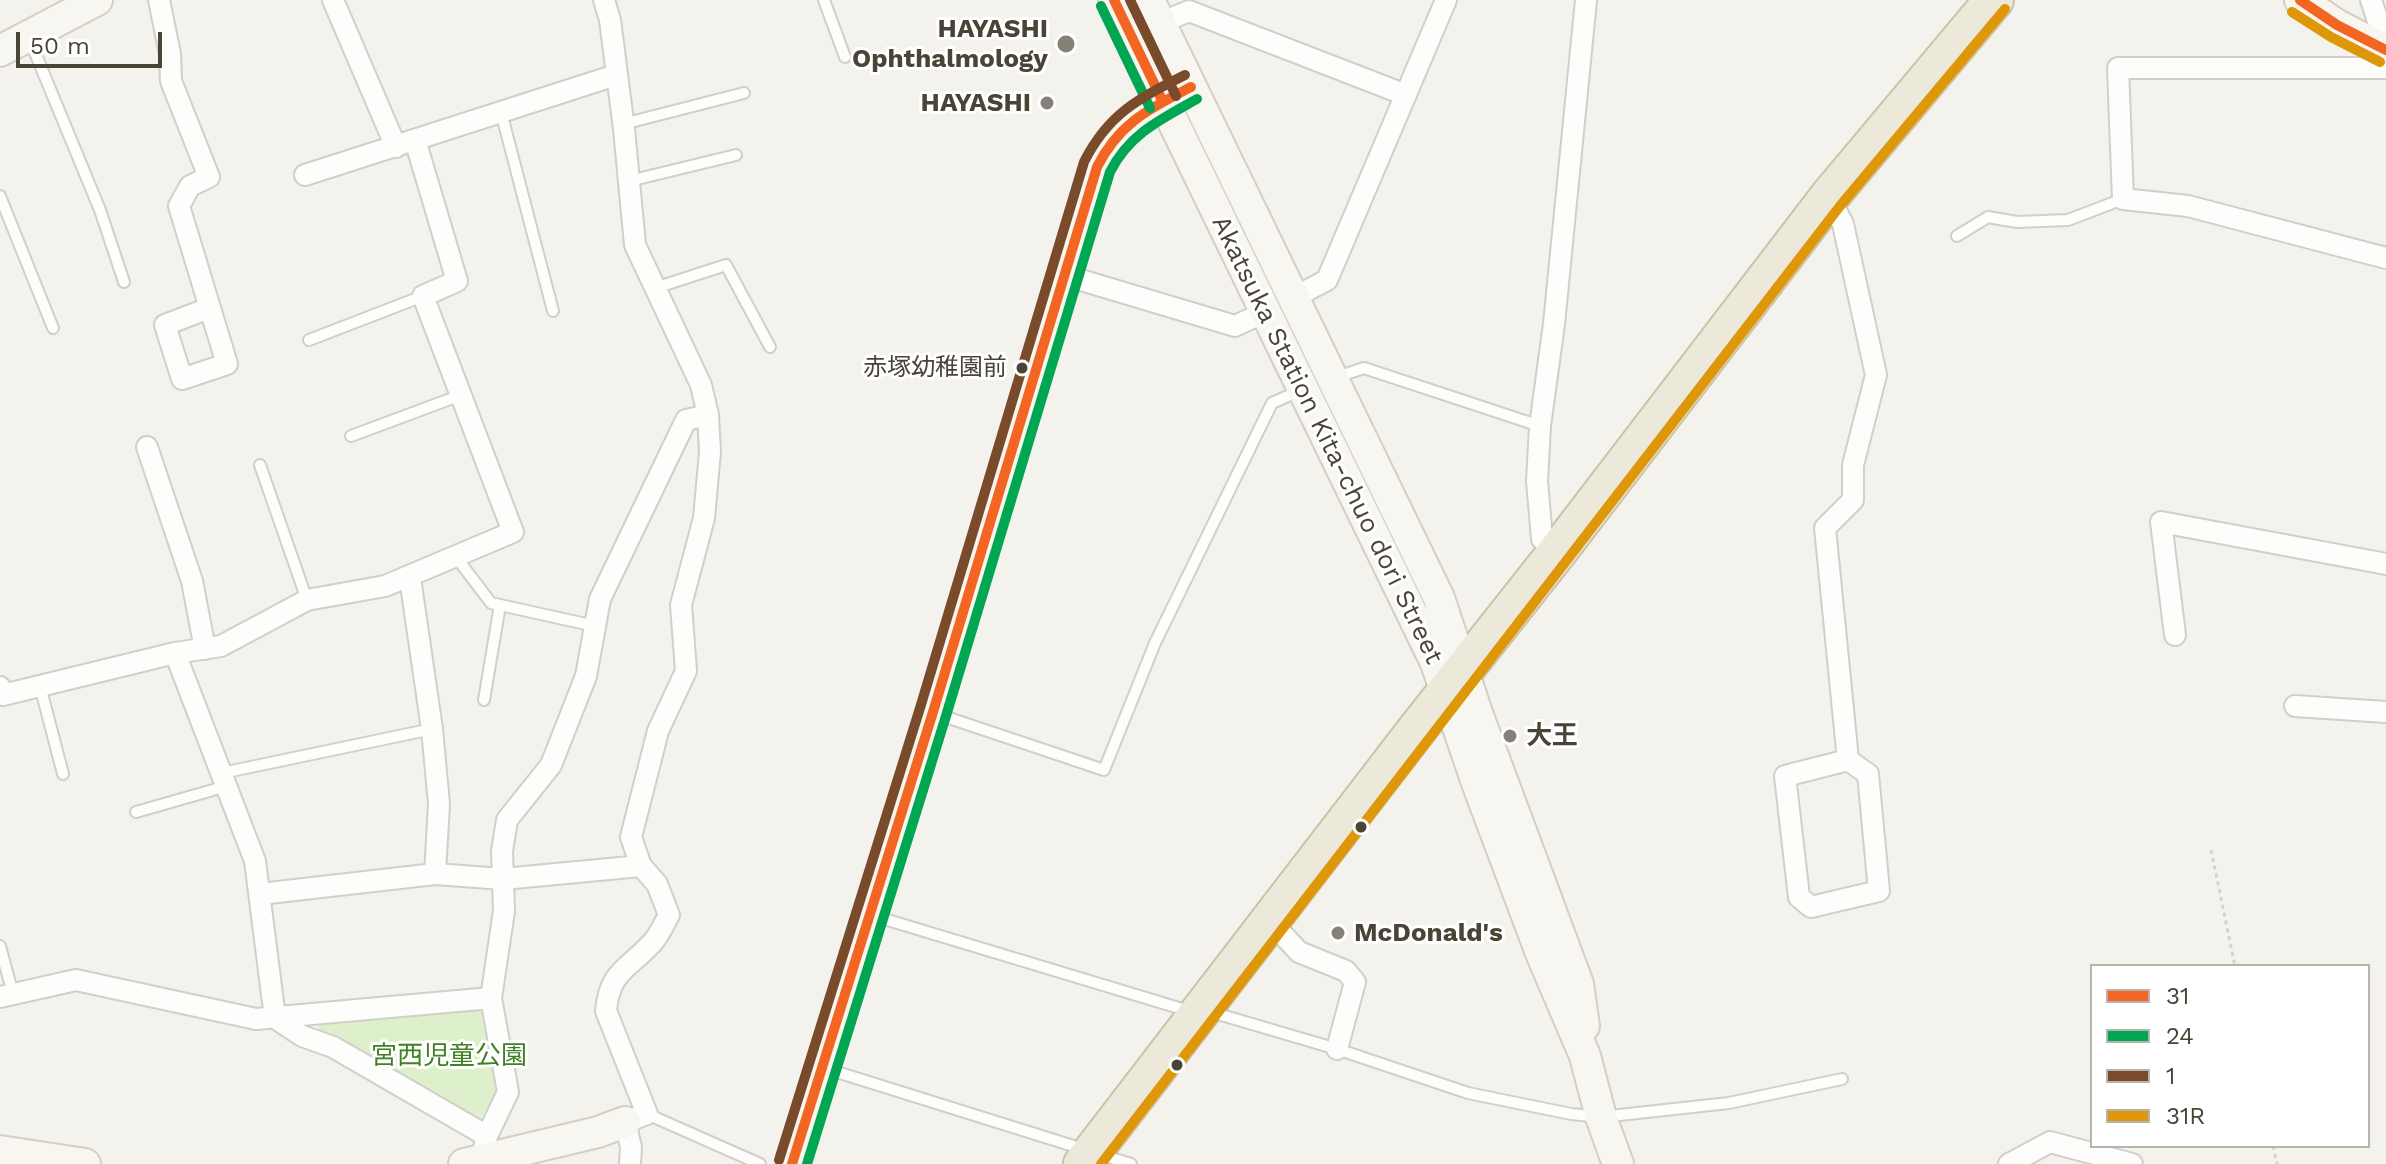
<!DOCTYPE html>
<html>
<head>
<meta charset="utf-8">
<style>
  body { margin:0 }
  #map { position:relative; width:2386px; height:1164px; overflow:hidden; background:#f3f2ed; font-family:"Work Sans",sans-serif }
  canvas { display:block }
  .legend { position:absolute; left:2090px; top:964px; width:280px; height:184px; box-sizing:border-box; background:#fff; border:2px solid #b7b4af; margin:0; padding:10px 14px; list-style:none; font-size:24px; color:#4a4437 }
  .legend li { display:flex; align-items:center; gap:16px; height:40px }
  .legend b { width:40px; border:2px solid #b7b4af }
  .scale { position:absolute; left:16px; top:32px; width:146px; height:36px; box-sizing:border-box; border:4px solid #4a4437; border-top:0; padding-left:10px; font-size:24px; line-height:28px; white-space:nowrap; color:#4a4437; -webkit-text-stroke:6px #fff; paint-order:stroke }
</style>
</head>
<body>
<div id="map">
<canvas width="2386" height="1164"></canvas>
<ul class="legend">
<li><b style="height:10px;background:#f26522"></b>31</li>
<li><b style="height:10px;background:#00a651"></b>24</li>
<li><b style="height:10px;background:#7a4b2a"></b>1</li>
<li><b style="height:10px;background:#dd9708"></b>31R</li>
</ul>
<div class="scale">50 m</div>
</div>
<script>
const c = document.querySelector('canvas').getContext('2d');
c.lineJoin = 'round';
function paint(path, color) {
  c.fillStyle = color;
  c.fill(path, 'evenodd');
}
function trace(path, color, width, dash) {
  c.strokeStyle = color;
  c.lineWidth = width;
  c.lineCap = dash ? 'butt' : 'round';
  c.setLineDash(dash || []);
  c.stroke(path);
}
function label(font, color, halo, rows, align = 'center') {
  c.font = font + ' "Work Sans","Noto Sans JP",sans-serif';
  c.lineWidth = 6;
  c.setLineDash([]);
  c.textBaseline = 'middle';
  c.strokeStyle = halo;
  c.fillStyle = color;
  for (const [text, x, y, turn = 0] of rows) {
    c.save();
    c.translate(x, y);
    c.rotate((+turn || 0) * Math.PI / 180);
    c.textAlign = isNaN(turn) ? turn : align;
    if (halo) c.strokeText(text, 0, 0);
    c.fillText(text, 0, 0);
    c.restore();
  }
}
const green = new Path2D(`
  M487,1009L498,1091L478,1122L319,1036V1020Z`);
const path = new Path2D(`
  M2211,850L2235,966
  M2273,1146L2277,1164`);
const lane = new Path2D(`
  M824,0L845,57
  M29,38L100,210L124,282
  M501,112L553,311
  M623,124L744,93
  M629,181L736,155
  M0,196L53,328
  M1957,236L1988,217L2017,222L2068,220L2123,199
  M655,288L726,265L770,347
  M309,340L423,296
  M1337,377L1364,368L1540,426
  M351,436L461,395
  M260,465L307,600
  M456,557L491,603L595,626
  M40,686L63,774
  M484,700L500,605
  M934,713L1104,770L1155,643L1272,403L1299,391
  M222,773L432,729
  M136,812L227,786
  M871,915L1189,1011
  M0,946L13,994
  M1209,1014H1218L1337,1049L1468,1093L1571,1114L1601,1117L1729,1103L1842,1079
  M824,1068L1083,1149
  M647,1114L760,1164
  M1099,1154L1131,1164`);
const street = new Path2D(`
  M159,0L170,54L171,81L209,177L190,186L179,206L227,364L182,379L165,325L209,308
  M333,0L396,147
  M604,0L610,20L624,129L635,245L701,385L708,415L710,452L704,518L681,605L686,671L658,731L631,837L641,866L657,884L669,915C664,924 659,936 652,943C628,969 609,972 606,1011L647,1114L625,1122L631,1147L630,1164
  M2371,0L2386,46
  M1160,23L1189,11L1406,95
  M2386,68H2118L2123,199L2188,206L2386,258
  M305,175L616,75
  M1829,197L1843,224L1876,375L1853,465V500L1825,528L1848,760L1868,774L1879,891L1811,907L1799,897L1785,776L1848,760
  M1064,275L1235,326L1265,312
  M1293,298L1327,280L1446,0
  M147,447L192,581L205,649
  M1558,551L1542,539L1537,481L1540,426L1554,324L1586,0
  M410,578L432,729L439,804L435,874
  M2175,635L2161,522L2386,564
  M175,653L255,861L275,1018L302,1036L333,1047L487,1136
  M0,687L3,695L175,653L221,646L307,600L385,586L513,532L423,296L457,281L415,140
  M2295,706L2386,712
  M260,894L435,874L503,879L641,866
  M1270,921L1299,952L1346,971L1355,982L1337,1049
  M0,997L76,980L256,1019L491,998
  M481,1160L487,1136L508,1092L491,998L504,911L502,851L507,820L551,765L586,676L600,599L686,420L708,415
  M2009,1164L2050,1142L2132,1164`);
const secondary = new Path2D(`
  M1114,0L1436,663L1477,783L1541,953L1585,1056L1601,1117L1618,1164
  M1149,0L1439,598L1477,713L1578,984L1584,1026
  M2300,0L2337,25L2386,50
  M0,51L97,0
  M0,1151L85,1164
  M464,1164L598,1132L625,1122
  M792,1164L933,712L1097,167C1117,120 1148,110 1191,87`);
const highway = new Path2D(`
  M1083,1164L1418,728L1558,551L1829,197L1994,0`);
const bus1 = new Path2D(`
  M1114,0L1163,102
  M2300,0L2337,25L2386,50
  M792,1164L933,712L1097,167C1119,123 1149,109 1191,87`);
const bus2 = new Path2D(`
  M1101,6L1150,108
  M807,1164L946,716L1110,172C1129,134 1161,119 1197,99`);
const bus3 = new Path2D(`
  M1130,0L1176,96
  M779,1160L920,708L1084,162C1108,114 1139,98 1185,75`);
const bus4 = new Path2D(`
  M2292,12L2331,37L2380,62
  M1101,1164L1840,206L2005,9`);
const markers = [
  [1066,44,10,"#858177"],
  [1047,103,8,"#858177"],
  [1022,368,7,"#4a4437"],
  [1510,736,8,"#858177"],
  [1361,827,7,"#4a4437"],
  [1338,933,8,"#858177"],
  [1177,1065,7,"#4a4437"]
];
const busNames = [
  ["赤塚幼稚園前",1007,368]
];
const poiNames = [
  ["HAYASHI",1048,29],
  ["Ophthalmology",1048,59],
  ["HAYASHI",1031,103],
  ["大王",1526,736,"left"],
  ["McDonald's",1354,933,"left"]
];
const streetNames = [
  ["Akatsuka Station Kita-chuo dori Street",1327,440,64]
];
const parkNames = [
  ["宮西児童公園",449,1056]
];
paint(green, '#deefcb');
trace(lane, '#d1cfca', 14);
trace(street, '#d1cfca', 24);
trace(secondary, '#d3d0c3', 34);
trace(highway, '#ccc2a7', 42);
trace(path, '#d3d2cb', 3, [4, 4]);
trace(lane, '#fdfdfc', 10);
trace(street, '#fdfdfc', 20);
trace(secondary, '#f7f6f0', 30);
trace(highway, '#ede9da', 38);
trace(bus1, '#f26522', 10);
trace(bus2, '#00a651', 10);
trace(bus3, '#7a4b2a', 10);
trace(bus4, '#dd9708', 10);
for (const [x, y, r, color] of markers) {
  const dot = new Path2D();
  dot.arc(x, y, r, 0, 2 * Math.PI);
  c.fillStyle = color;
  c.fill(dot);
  trace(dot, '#fff', 3);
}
label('24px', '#4a4437', '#fff', busNames, 'right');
label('bold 26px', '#4a4437', '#fff', poiNames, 'right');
label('26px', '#4a4437', '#fff', streetNames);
label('26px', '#408125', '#fff', parkNames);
</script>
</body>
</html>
